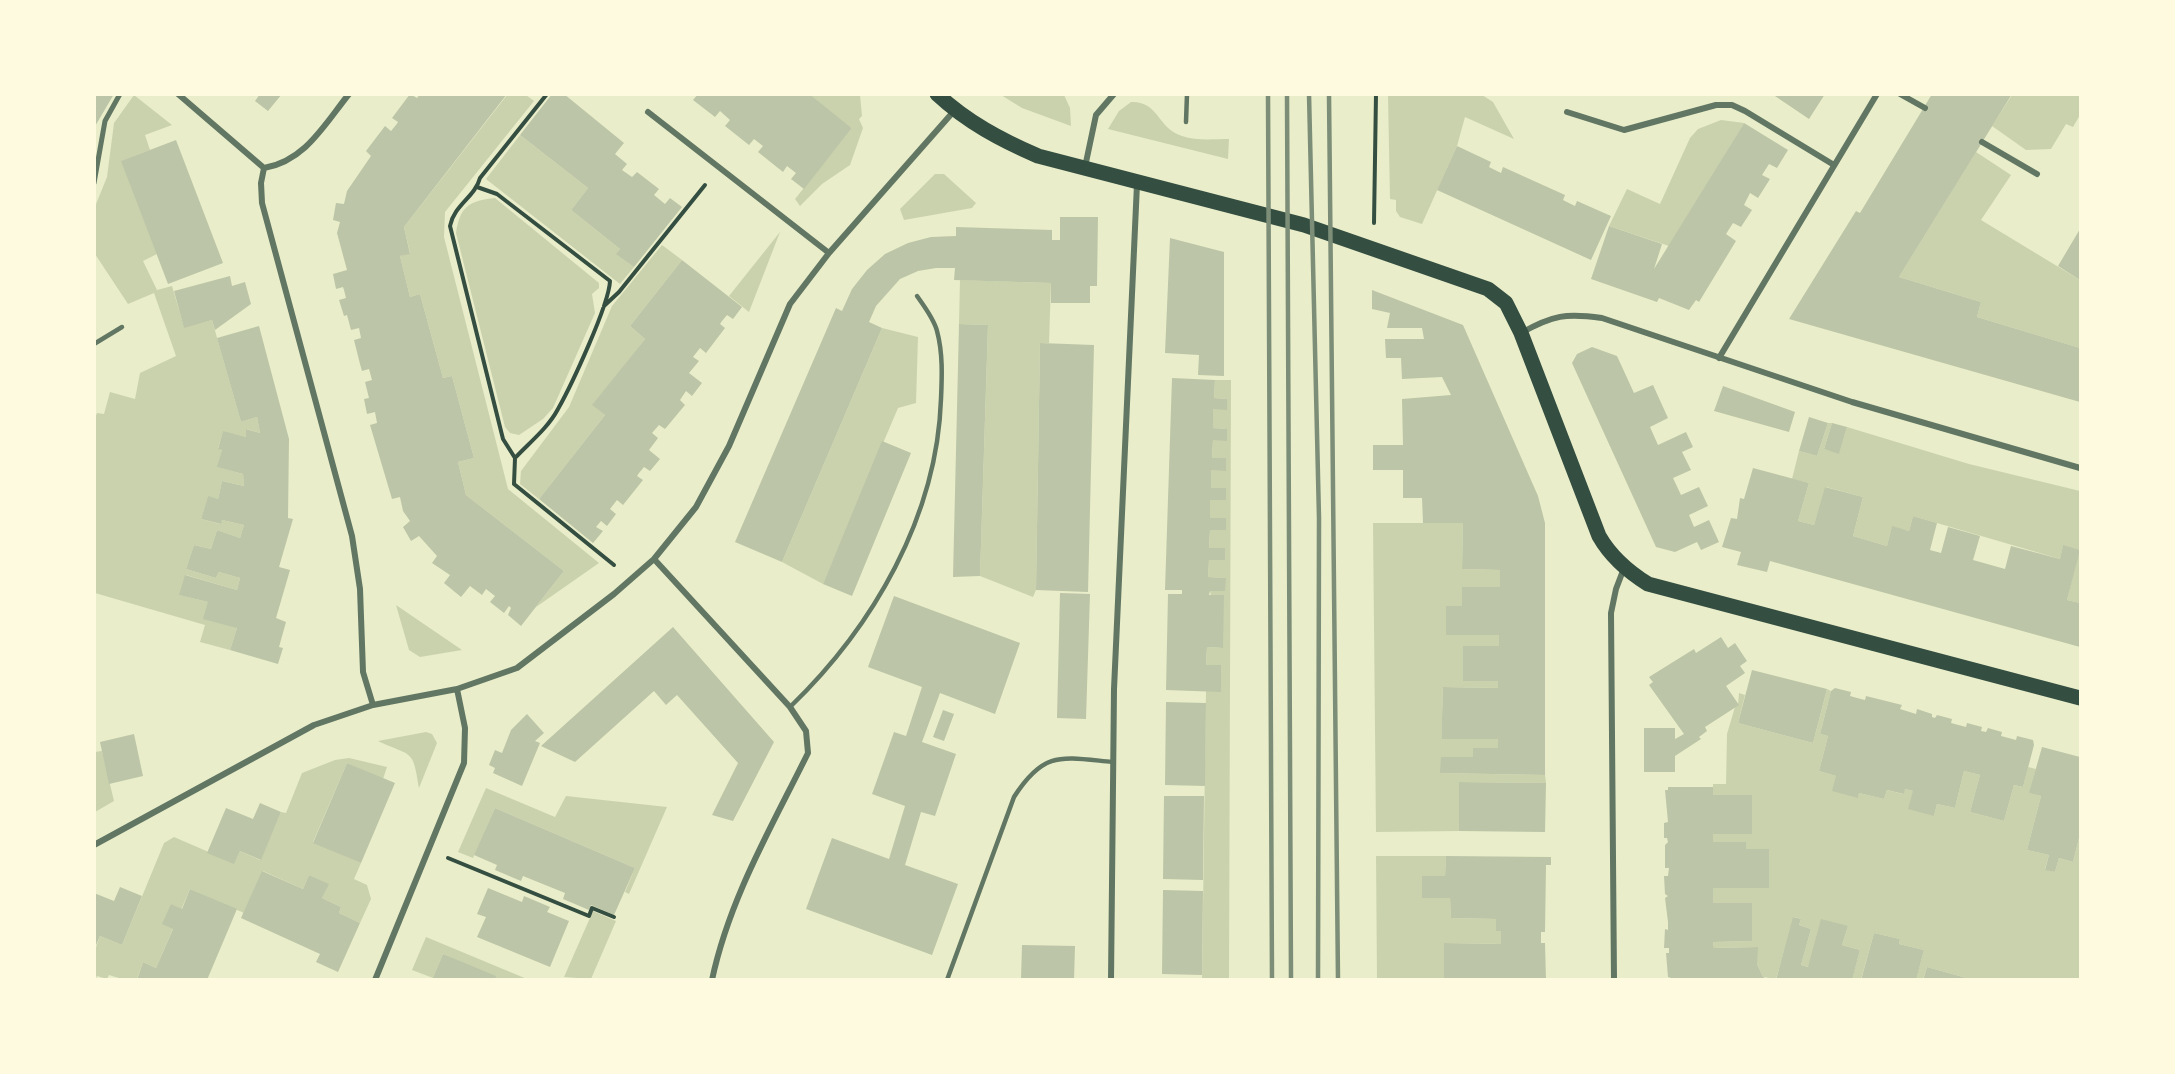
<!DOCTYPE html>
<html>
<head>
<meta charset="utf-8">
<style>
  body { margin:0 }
  #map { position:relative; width:2175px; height:1074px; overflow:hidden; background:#e9edc9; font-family:Montserrat,sans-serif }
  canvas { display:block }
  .frame { position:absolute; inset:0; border:96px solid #fefae0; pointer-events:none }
</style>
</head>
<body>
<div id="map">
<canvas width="2175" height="1074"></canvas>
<div class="frame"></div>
</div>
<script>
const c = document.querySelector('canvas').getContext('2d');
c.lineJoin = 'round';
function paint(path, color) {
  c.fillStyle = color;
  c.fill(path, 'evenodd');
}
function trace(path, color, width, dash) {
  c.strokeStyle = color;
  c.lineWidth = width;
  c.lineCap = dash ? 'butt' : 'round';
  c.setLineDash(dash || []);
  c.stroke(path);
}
const green = new Path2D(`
  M134,95L172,125L145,135L150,150L122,161L157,254L143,261L157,290L172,286L184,327L212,320L241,422L257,417L260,433L247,429L246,437L223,432L218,448L222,450L218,467L243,474L244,486L222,481L218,499L208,497L201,519L220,524L222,520L244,525L240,538L217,530L211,549L194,545L186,569L216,578L219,572L240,578L237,590L186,575L180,595L208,602L237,628L230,650L200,642L205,625L95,593V418L97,413L104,414L110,392L135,399L140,373L176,356L154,293L128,304L95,254L94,209L107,177L114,123Z
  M507,95H526L534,101L445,212L444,237L508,489L599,563L536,607L564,571L466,495L458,462L474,458L452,376L443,378L420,294L410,297L400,256L410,253L404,227Z
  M809,95H860L862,116L859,119L863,128L850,165L822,184L800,206L795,199L852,128Z
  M1001,95H1064L1070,108L1071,126L1022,108Z
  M1388,95H1482L1493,102L1514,139L1465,117L1457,146L1422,224L1400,217L1396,211V200L1390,199Z
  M2012,95H2080V115L2073,127L2066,124L2051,149L2026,150L1992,126Z
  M1131,102C1159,101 1157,128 1182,136C1196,141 1214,139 1229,139L1228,159L1108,129L1119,111Z
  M1721,120L1744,123L1669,246L1609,226L1627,189L1660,204L1690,138L1698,129Z
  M520,135L588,188L571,210L620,249L617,254L634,267L620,284L486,179Z
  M1976,152L2011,175L1981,220L2080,280V348L1977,317L1981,302L1899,277Z
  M935,174H944L976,203L972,208L904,220L900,209Z
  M495,198L599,283V288L592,294L595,313L553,408L543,419L519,435L510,433L505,427L456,233C460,207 468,201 495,198Z
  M780,232L749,312L729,296Z
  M662,245L682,260L630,326L645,339L593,405L605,415L539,499L520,484L521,471L569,407L612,306Z
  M960,280L1051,283L1049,343H1040L1036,590L1033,597L980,576L988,325L959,324Z
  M882,328L918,337L916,403L898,408L823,584L782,562Z
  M1215,380H1231L1229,979L1202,980L1206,691H1220L1221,665H1206L1207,647L1222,648L1210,591H1225V578L1208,577L1209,560H1225V548H1209L1210,530H1226V518H1210V500H1226V489L1211,488V470H1226V458H1212L1213,440H1227L1226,429L1213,428V409H1227V399L1214,398Z
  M1828,423H1832L1824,449L1839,453L1847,427L1969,464L2080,491V603L2067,600L2079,550L2063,546L2060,559L1913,516L1909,531L1892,527L1887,546L1853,536L1863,497L1826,487L1814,525L1798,521L1809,483L1792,479L1799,451L1817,456Z
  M1373,523H1463L1462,569L1500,570V587H1462V606H1446V635H1499V646H1463L1498,681V688L1443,687L1442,717L1498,739V748H1473V757H1441V773L1545,775L1546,783L1460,782L1459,831L1376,832Z
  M396,605L462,650L420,657L409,650Z
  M1827,689L1831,691L1820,734L1828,736L1819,771L1836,776L1858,797L1859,793L1884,799L1887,790L1903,794L1905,789L1913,791L1934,816L1937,804L1955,808L1964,771L1980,775L1970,812L2004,821L2014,785L2023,787L2028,767L2036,769L2030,793L2041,796L2027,850L2049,855L2045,869L2055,872L2059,858L2073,862L2080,834V979H1963V977L1927,967L1923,979H1916L1924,950L1899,944L1900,939L1874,933L1861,979H1852L1860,950L1842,945L1848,926L1808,967L1801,965L1811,929L1799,925L1801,919L1794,917L1776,979L1763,977L1757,964V947L1714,948L1713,942L1752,941V903H1713V888H1769V850L1746,849V842H1713V834L1752,795H1713V784H1726L1727,734L1735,707L1738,705L1739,693L1745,695L1738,723L1813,743Z
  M426,732L432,734L437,743L419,788C413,748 412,757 378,741Z
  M102,751L114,801L95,812V752Z
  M349,758L387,767L383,779L347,763L313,842L361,863L354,879L367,885L371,899L360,923L339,913L341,907L322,898L328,884L309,875L303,889L263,871L244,913L190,889L156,968L143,962L137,979H122L109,975L107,979L97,976L95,980V950L100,936L122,945L164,843L174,837L234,863L240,851L260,860L281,812L286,813L302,773L335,760Z
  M486,788L555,817L566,796L667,807L629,894L625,892L635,868L495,808L473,858L458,852Z
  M1376,856H1446L1445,876H1422V897L1450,898L1451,918L1496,919V931H1501V944L1445,943L1444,979H1377Z
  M593,911L616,921L591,979L564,977Z
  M426,937L527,979H495L443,954L433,978L412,970Z`);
const building = new Path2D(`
  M94,94H114L94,128Z
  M260,94H282L268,111L255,101Z
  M410,94L417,98L420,94H507L404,227L410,254L400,256L410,297L420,294L443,378L452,376L474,458L458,462L466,495L564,571L521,626L508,615L511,608L509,606L504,613L490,602L495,596L486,589L482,595L470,586L461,597L444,583L450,575L432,563L437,556L419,536L411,541L403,527L410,521L403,511L400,497L392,499L370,425L377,423L375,412L367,414L364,399L369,398L365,382L372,380L369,369L362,371L360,364L354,340L361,338L359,328L351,330L347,315L344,316L339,300L346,298L344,290L343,287L336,289L333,274L347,270L337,233L340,222L333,220L336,203L344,204L347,191L371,156L366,151L385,126L391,131L396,125L398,122L392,118Z
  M552,94H564L624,143L615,154L627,164L622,170L632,177L637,172L659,189L654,195L665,204L670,198L682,207L634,267L616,254L620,249L571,210L588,188L520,135Z
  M698,94H809L852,128L804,189L791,179L796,173L787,166L783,172L758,152L763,146L754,139L749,145L725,126L730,120L720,111L715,117L693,100Z
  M1772,94H1825L1809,119Z
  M1932,94H2012L1899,277L1981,302L1977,317L2080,348V402L1789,319L1856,211L1860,213Z
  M1744,123L1788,150L1777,168L1769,164L1762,175L1770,179L1758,198L1750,193L1744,205L1752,210L1741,227L1733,223L1726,234L1736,241L1699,302L1696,300L1689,310L1659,298L1657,302L1591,279L1609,226L1662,244L1654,269Z
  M176,140L223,263L168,284L121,161Z
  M1457,146L1491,162L1489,167L1501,173L1503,167L1565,195L1563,200L1575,206L1577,201L1611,216L1591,260L1437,190Z
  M1060,217H1098L1097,286H1090V303H1051V283L954,280L955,268H936L918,271L900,279L876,306L869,322L882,328L782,562L735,542L836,308L842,311L852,289L867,270L885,254L908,243L931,237L956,236V227L1052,230V240H1060Z
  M2080,229V280L2058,266Z
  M1170,238L1224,252V376L1198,375L1199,355L1165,353Z
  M682,260L742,307L733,319L727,315L722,321L720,324L725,328L706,353L700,348L693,357L699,361L689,373L702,383L692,396L686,391L680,400L685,405L665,429L659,425L652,433L658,438L649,450L660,459L650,471L644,467L639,473L637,476L643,480L623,505L617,500L610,509L616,514L607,526L601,521L596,527L603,531L593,543L539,499L605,415L592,405L645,339L630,326Z
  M230,276L232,286L245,282L251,304L215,330L212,320L184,328L174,291Z
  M1372,290L1463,325L1538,496L1545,523V775L1440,773L1441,757H1473V748H1498V739H1442V717L1443,687L1498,688V681H1463V646H1499V635H1446V606H1462V587H1500V570L1462,569L1463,523H1423L1422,498H1403V470H1373V445H1403L1402,399L1451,395L1442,377L1402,379L1401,358H1386L1385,339H1424L1422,328H1387L1390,313L1372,309Z
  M959,324L988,325L980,576L953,577Z
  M259,326L289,439L288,518L293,519L279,567L290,570L276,618L286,622L279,647L283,648L278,664L230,650L237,628L203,619L208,602L179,595L185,575L237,590L240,578L219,572L216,578L186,569L194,545L211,549L217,530L240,538L244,525L222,520L221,524L201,519L208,496L218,499L222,481L244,486L243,474L217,467L222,450L218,449L223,431L246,437V429L260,433L257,417L241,422L217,338Z
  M1040,343L1094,345L1088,592L1036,590Z
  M1592,347L1617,356L1634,393L1653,385L1668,418L1650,427L1658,445L1686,432L1693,447L1682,452L1691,470L1673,478L1681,495L1699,487L1708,506L1689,515L1694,527L1709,520L1719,542L1701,550L1697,542L1675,552L1656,547L1572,363L1577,354Z
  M1172,378L1215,380L1214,398L1227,399V410L1213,409V428L1227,429V441L1213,440L1212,458H1226V471L1211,470V488H1226V500H1210V518H1226V530H1210L1209,548H1225V560H1209L1208,577L1226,578L1225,591H1210L1209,595H1224L1223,648L1207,647L1206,665H1221V692L1166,690L1168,594H1182V590H1165Z
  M1723,386L1795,412L1789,432L1714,411Z
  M1809,417L1828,423L1817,456L1799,451Z
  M1832,423L1847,427L1839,454L1824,449Z
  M882,441L911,453L852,596L823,584Z
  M1753,468L1809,483L1798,521L1814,525L1825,487L1863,497L1853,536L1887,546L1892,526L1909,531L1913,516L1937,523L1930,550L1941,553L1948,527L1980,536L1973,560L2005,569L2011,546L2060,559L2063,545L2080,550L2067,600L2080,603V647L1770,561L1767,572L1737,565L1741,552L1722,547L1731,518L1737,519L1740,498L1744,499Z
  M1060,593L1090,594L1086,719L1057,718Z
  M894,596L1020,643L995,714L940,693L922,742L956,754L935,816L921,812L905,865L958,884L932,955L806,909L832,838L889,859L905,806L872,794L894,732L906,736L922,687L868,667Z
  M673,627L774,742L733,821L712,815L738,763L677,695L666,705L654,691L575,762L541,746Z
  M1721,637L1728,648L1735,643L1747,661L1740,666L1745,673L1726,686L1739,705L1705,727L1707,731L1699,737L1701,739L1675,756V772H1644V728H1675V739L1684,734L1649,685L1653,682L1649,677L1694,649L1696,653Z
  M1752,670L1827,689L1813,743L1738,723Z
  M1835,688L1851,692L1850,696L1857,698L1865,700L1866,696L1902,705L1900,709L1916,714L1917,709L1932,714V717L1935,718L1937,715L1952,719L1951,723L1966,727L1967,723L1982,727L1981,731L1986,732L1988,728L2002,732L2001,736L2016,740L2017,736L2033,740L2034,745L2023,787L2014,785L2004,821L1970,812L1980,775L1964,771L1955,808L1937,804L1934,816L1908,809L1913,791L1905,789L1904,794L1887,790L1884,799L1859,793L1858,798L1832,791L1836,776L1819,771L1828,736L1820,734L1831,691Z
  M1166,702L1206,703L1205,786L1165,785Z
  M943,710L954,714L944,741L933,737Z
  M527,714L544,733L535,741L540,743L522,786L493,773L495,768L489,765L495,750L502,753L511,730Z
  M134,734L143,776L109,784L100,742Z
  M2042,747L2080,757V834L2073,862L2059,858L2055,872L2045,870L2049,855L2027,850L2041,796L2029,793Z
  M347,763L395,783L361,863L313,843Z
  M1459,782L1546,783L1545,832L1459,831Z
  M1668,787H1713V795H1752V834H1713V842H1746V849H1769V888H1713V903H1752V941L1713,942L1714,948L1758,947L1757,964L1763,977L1769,980H1677L1668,977L1666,953H1669V948H1664L1665,929L1668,930V922L1665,898L1668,896L1665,894L1664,876H1668L1669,868H1665V845L1668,842L1667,838H1664V823L1668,822L1665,790H1668Z
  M1164,796H1204L1203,880L1163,879Z
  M260,803L281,812L261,860L240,851L234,864L207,853L226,808L253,819Z
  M495,808L635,868L614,915L591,905L589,910L563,899L565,893L523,876L521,881L495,870L497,865L474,855Z
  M1446,856L1551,857V865H1546L1545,932H1541V943H1545L1546,980H1444V943L1501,944V931H1496V919L1451,918L1450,898H1422V876H1445Z
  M262,871L303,889L309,875L329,884L322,898L341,907L339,913L360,923L338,972L316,962L320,954L241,918Z
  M120,887L142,896L122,945L100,936L94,950V893L114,901Z
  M488,888L522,902L524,896L550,907L547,912L569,921L550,967L477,937L486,917L477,914Z
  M190,889L237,909L207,980H137L143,962L156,968L173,929L162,924L171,904L182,909Z
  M1163,890L1203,891L1202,975L1162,974Z
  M1793,917L1801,919L1799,925L1811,929L1801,965L1808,967L1821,919L1848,926L1842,945L1860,950L1852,980H1776Z
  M1874,933L1900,939L1899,944L1924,950L1916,980H1861Z
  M1022,945L1075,946L1074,980H1021Z
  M443,954L496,976L495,980H432Z
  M1927,967L1963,977V980H1923Z`);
const path = new Path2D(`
  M477,187L497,194L610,281C609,305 571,386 558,409C548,428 529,443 515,458L503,439L450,226C454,205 475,197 480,178L547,94
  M1374,223L1376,94
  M604,306L619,292L705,185
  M515,458L514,484L614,565
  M448,858L589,916L592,908L614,917`);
const service = new Path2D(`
  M1186,122L1187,94
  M94,344L122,327
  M790,707C873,627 937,517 941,399C942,377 943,353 937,331C934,319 924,306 917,296
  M947,980L1014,797C1044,750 1062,757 1112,762`);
const pedestrian = new Path2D(`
  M94,183L105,121L120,94`);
const minor = new Path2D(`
  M178,94L264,168L261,183L262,203L352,536L360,589L363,672L373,705
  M1900,94L1925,108
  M648,112L829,253
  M1567,112L1624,130L1716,105H1732L1745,111L1834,165
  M1982,142L2037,174
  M1085,167L1096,115L1114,94
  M264,168C305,161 324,125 349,94
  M1521,333C1553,315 1566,313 1602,318L1852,402L2080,468
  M1719,358L1877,94
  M654,559L790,707L806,731L808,753C772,826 729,899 712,980
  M94,845L314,725L373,705L457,689L517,668L614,594L654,559L696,507L729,446L790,304L829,253L954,111
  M375,980L464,763L465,728L457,689
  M1111,980L1114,689L1137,184
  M1614,980L1611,613L1616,589L1624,568`);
const primary = new Path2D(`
  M937,94C967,122 1001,140 1038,156L1304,225L1488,289L1506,303L1521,333L1599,536C1611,557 1627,571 1648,584L2080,698`);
const rail = new Path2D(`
  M1268,94L1272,980
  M1287,94L1291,980
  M1309,94L1319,518L1318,980
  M1329,94L1338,980`);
paint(green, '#cad2ad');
paint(building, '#bcc5a7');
trace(path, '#344e41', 4);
trace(service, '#617663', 4.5);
trace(pedestrian, '#617663', 5);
trace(minor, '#617663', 6);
trace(primary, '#344e41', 15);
trace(rail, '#7c8e77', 4.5);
</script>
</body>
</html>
